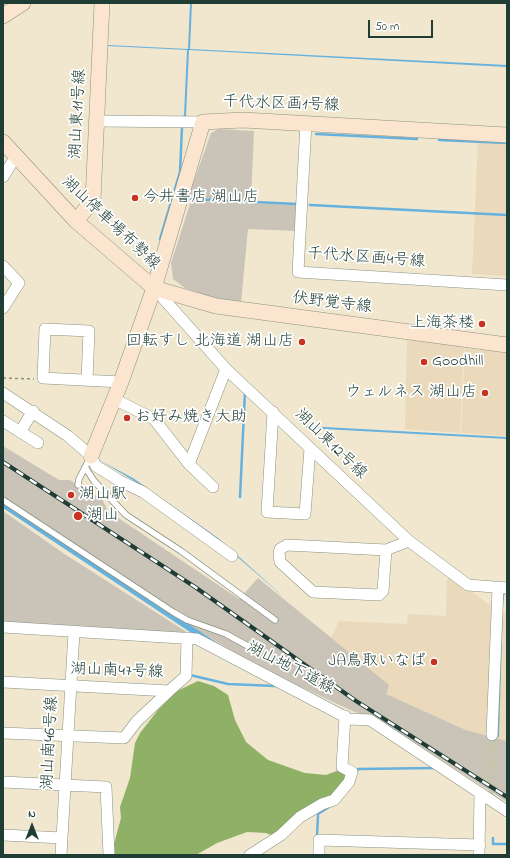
<!DOCTYPE html>
<html>
<head>
<meta charset="utf-8">
<style>
  body { margin:0 }
  #map { position:relative; width:510px; height:858px; overflow:hidden; background:#f1e7ce; font-family:"Indie Flower",sans-serif }
  canvas { display:block }
  .frame { position:absolute; inset:0; border:4px solid #1f3d34; pointer-events:none }
  .north { position:absolute; left:12px; top:806px; width:40px; height:40px; -webkit-text-stroke:3px #fff; paint-order:stroke; rotate:0deg; font-size:11px; font-weight:700; line-height:16px; text-align:center; color:#1f3d34 }
  .north::after { content:''; display:block; margin:auto; width:14px; height:18px; background:#1f3d34; clip-path:polygon(50% 0,100% 100%,50% 72%,0 100%) }
  .scale { position:absolute; left:368px; top:20px; width:65px; height:18px; box-sizing:border-box; border:2px solid #1f3d34; border-top:0; padding-left:5px; font-size:12px; line-height:14px; white-space:nowrap; color:#1f3d34; -webkit-text-stroke:3px #fff; paint-order:stroke }
</style>
</head>
<body>
<div id="map">
<canvas width="510" height="858"></canvas>
<div class="frame"></div>
<div class="north">N</div>
<div class="scale">50 m</div>
</div>
<script>
const c = document.querySelector('canvas').getContext('2d');
c.lineJoin = 'round';
function paint(path, color) {
  c.fillStyle = color;
  c.fill(path, 'evenodd');
}
function trace(path, color, width, dash) {
  c.strokeStyle = color;
  c.lineWidth = width;
  c.lineCap = dash ? 'butt' : 'round';
  c.setLineDash(dash || []);
  c.stroke(path);
}
function label(font, color, halo, rows, align = 'center') {
  c.font = font + ' "Indie Flower","Klee One",sans-serif';
  c.lineWidth = 3.5;
  c.setLineDash([]);
  c.textBaseline = 'middle';
  c.strokeStyle = halo;
  c.fillStyle = color;
  for (const [text, x, y, turn = 0] of rows) {
    c.save();
    c.translate(x, y);
    c.rotate((+turn || 0) * Math.PI / 180);
    c.textAlign = isNaN(turn) ? turn : align;
    if (halo) c.strokeText(text, 0, 0);
    c.fillText(text, 0, 0);
    c.restore();
  }
}
const built = new Path2D(`
  M478,140L507,142V276L472,274Z
  M407,339L464,347L460,433L405,429Z
  M465,348L507,353V436L461,433Z
  M450,576L494,608L507,613V741L466,730L386,694L331,638L339,621L407,624L408,614L446,616L447,580Z`);
const industrial = new Path2D(`
  M219,129L254,131L251,201L188,198L211,133Z
  M191,201L297,205L296,231L248,229L241,303L207,296L185,288L173,279L171,263Z
  M3,446L59,480H70L102,499L108,511L239,599L258,578L389,685L386,694L466,730L507,741V802L389,726L348,709L297,685L241,656L181,621L3,502Z
  M3,511L63,553L188,633L3,623Z`);
const forest = new Path2D(`
  M198,681L214,686L228,695L235,720L246,742L268,760L305,773L326,775L342,769L350,773L341,791L276,837L266,833L247,832L217,843L196,855H115L114,844L121,818L120,807L130,778L135,743L140,733L158,710L177,691Z`);
const water = new Path2D(`
  M190,3H192L190,49L507,65V67L189,50L186,116L182,118L109,116L181,117L184,115L187,50L108,46V45L188,49Z
  M306,426L507,437V439L306,428Z
  M99,460L133,478L218,538L287,600L218,540L133,480Z
  M3,502L225,648L352,714H369L373,717H352L193,634L3,508Z
  M503,591H505L503,604L499,737L495,736Z`);
const stream = new Path2D(`
  M316,134L417,139
  M439,140L507,143
  M191,199L297,204
  M310,205L507,215
  M160,239L180,172L182,127
  M240,497L245,391
  M190,675L228,684L275,686
  M356,774L358,769L434,768
  M318,814L329,807
  M318,816L317,836H319
  M493,838V844H507`);
const streetTunnel = new Path2D(`
  M487,802L492,735`);
const path = new Path2D(`
  M3,378L34,379`);
const lane = new Path2D(`
  M85,467L94,481L126,515L181,551L275,620
  M78,485L79,479L91,456
  M3,500L173,612L187,620L226,634L257,651`);
const street = new Path2D(`
  M97,121L203,122
  M306,123L298,272L507,285
  M3,177L16,156
  M3,266L19,283L3,308
  M154,288L226,369L409,541L468,585L507,588
  M87,380L89,331L45,329L43,378L121,382
  M3,393L68,436L91,456L96,466L120,481L143,492L232,556
  M114,399L154,419L189,464L226,369
  M273,412L267,512L305,514L310,448
  M3,421L38,443
  M20,432L33,411
  M189,464L213,487
  M386,550L383,591L379,595L313,592L280,562L279,553L280,549L287,545L386,550L409,541
  M3,627L197,639L349,719L370,720L480,793L479,855
  M3,682L169,691L186,676L187,638
  M3,733L124,738L137,721L169,691
  M492,735L498,588
  M3,782L106,787L109,855
  M480,793L507,811
  M3,835L62,838
  M61,855L74,632
  M250,855L281,835L300,817L322,804L334,800L349,782L352,772L342,767L345,716
  M319,855V840L480,845`);
const secondary = new Path2D(`
  M3,16L23,3
  M3,142L76,221L154,288L216,306L507,345
  M76,221L93,200L102,3
  M91,456L121,382L154,288L203,122L243,120L507,135`);
const rail = new Path2D(`
  M3,462L195,587L356,701L507,797`);
const markers = [
  [135,198,4,"#c8321e"],
  [482,324,4,"#c8321e"],
  [302,342,4,"#c8321e"],
  [424,362,4,"#c8321e"],
  [485,393,4,"#c8321e"],
  [127,418,4,"#c8321e"],
  [71,495,4,"#c8321e"],
  [78,516,5,"#c8321e"],
  [434,662,4,"#c8321e"]
];
const streetNames = [
  ["千代水区画1号線",281,105,2],
  ["湖山東11号線",79,114,-87],
  ["湖山停車場布勢線",110,224,43],
  ["千代水区画4号線",366,259,4],
  ["伏野覚寺線",332,304,7],
  ["湖山東12号線",330,445,44],
  ["湖山地下道線",290,669,27],
  ["湖山南47号線",117,672,2],
  ["湖山南46号線",51,743,-87]
];
const poiNames = [
  ["今井書店 湖山店",143,198],
  ["上海茶楼",474,324,"right"],
  ["回転すし 北海道 湖山店",294,342,"right"],
  ["Goodhill",432,362],
  ["ウェルネス 湖山店",477,393,"right"],
  ["お好み焼き大助",135,418],
  ["湖山駅",79,495],
  ["湖山",87,516],
  ["JA鳥取いなば",426,662,"right"]
];
paint(built, '#ead9ba');
paint(industrial, '#cac3b8');
paint(forest, '#8eb166');
paint(water, '#66b1de');
trace(stream, '#66b1de', 2.5);
trace(streetTunnel, '#c7c5af', 11, [11, 5.5]);
trace(lane, '#889281', 7);
trace(street, '#889281', 12);
trace(secondary, '#889281', 16);
trace(path, '#889281', 1.5, [3, 3]);
trace(lane, '#fff', 5.5);
trace(street, '#fff', 11);
trace(secondary, '#fbe5cf', 15);
trace(rail, '#1f3d34', 4);
trace(rail, '#fff', 2.5, [8]);
for (const [x, y, r, color] of markers) {
  const dot = new Path2D();
  dot.arc(x, y, r, 0, 2 * Math.PI);
  c.fillStyle = color;
  c.fill(dot);
  trace(dot, '#fff', 1.5);
}
label('16px', '#1f3d34', '#fff', streetNames);
label('16px', '#1f3d34', '#fff', poiNames, 'left');
</script>
</body>
</html>
